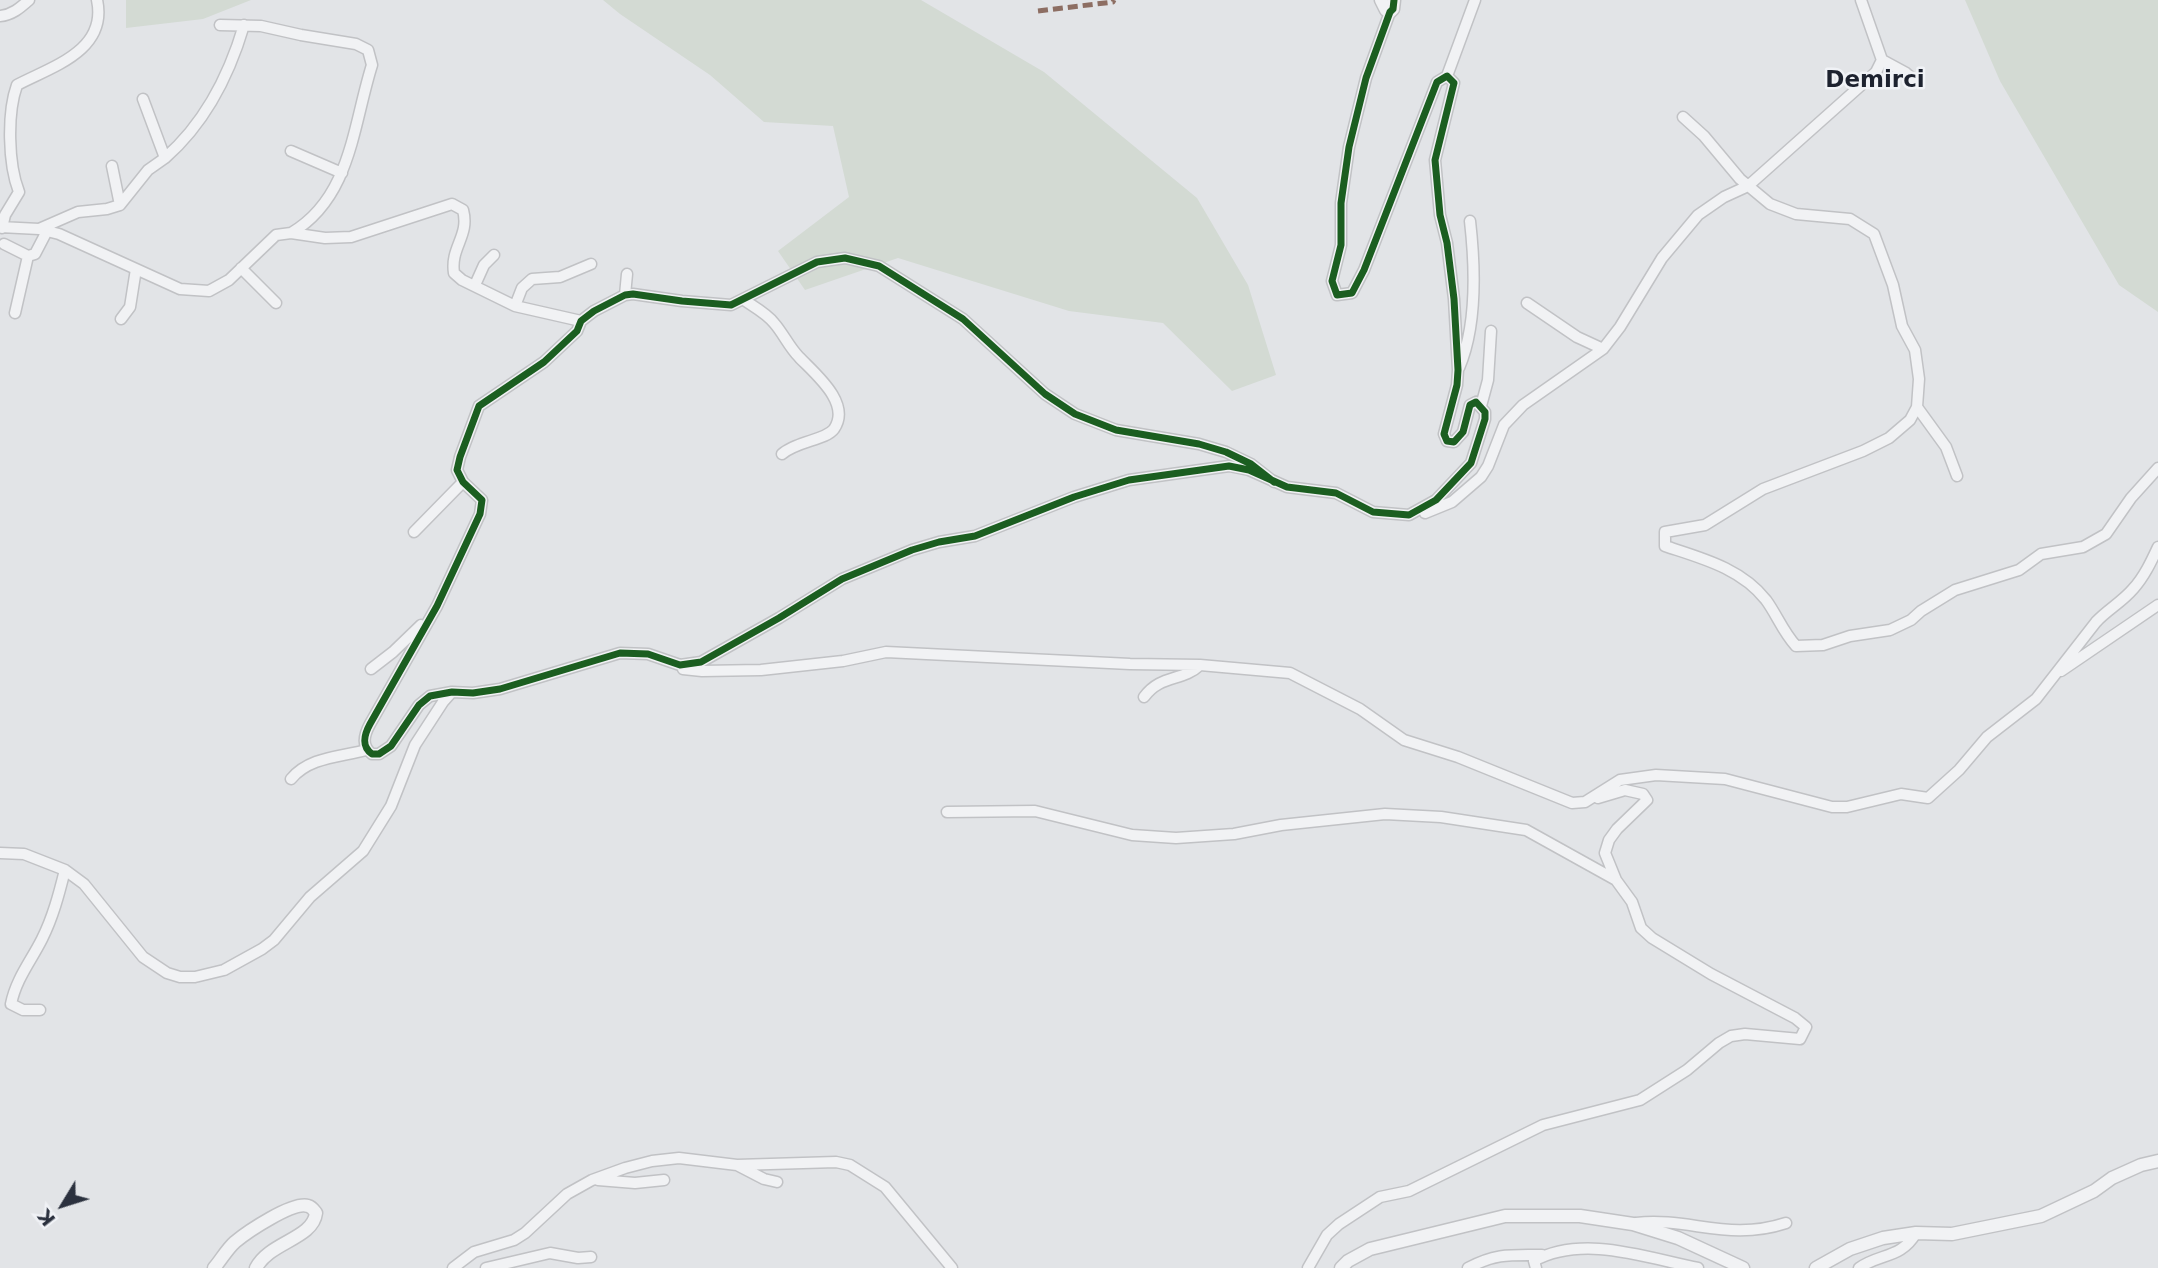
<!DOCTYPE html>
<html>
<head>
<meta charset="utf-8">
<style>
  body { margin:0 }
  #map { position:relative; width:2158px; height:1268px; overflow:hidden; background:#e2e4e7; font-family:"DejaVu Sans",sans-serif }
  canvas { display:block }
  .north { position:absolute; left:28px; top:1170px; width:70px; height:70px; -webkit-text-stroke:5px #f0f2f6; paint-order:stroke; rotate:232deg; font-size:19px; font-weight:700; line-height:28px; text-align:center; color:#2b313e }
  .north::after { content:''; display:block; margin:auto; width:24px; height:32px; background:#2b313e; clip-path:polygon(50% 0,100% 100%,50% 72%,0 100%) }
</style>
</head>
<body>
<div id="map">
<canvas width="2158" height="1268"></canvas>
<div class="north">K</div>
</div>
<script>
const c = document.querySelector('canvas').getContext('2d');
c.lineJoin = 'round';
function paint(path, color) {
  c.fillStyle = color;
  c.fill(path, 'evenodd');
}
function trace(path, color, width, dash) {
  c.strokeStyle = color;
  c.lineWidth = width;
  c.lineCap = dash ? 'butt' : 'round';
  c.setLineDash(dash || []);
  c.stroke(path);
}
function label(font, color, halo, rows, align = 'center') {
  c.font = font + ' "DejaVu Sans",sans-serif';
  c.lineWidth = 5;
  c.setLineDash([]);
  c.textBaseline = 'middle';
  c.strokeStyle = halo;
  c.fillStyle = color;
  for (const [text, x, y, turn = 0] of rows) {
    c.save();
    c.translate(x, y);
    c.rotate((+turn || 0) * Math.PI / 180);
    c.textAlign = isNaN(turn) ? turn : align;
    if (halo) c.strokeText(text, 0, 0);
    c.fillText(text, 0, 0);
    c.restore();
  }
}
const green = new Path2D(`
  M126,0H251L203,19L126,28Z
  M603,0H921L1044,72L1197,198L1248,285L1276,375L1232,391L1163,323L1069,311L898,258L805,290L778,251L849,197L833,126L764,122L710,75L620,14Z
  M1965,0H2158V312L2119,285L2000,81Z`);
const minor = new Path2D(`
  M0,16C12,15 20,8 29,0
  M220,25L261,26L301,35L356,44L368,50L372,65C353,125 351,198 291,233
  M1882,60L1906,73L1917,82
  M1447,76L1475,0
  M1683,117L1704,136L1740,179L1770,204L1796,214L1850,219L1874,234L1893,285L1902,326L1915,350L1919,379L1917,407L1910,420L1889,438L1863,451L1763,489L1705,525L1665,532V546C1701,558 1741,568 1766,600C1777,615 1783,632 1796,646L1823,645L1850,636L1890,630L1911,620L1921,611L1955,590L2019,570L2041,554L2083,547L2106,534L2131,498L2158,468
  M291,151L342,173
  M165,158C205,123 229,76 244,25
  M112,166L120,205
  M0,227L39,229L59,234L180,289L209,291L229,280L276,235L291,233L325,238L351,237L452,204L463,210C470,236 450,247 454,273L462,280L515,306L581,321
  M2,228L5,215L19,192C8,164 7,113 17,85C51,67 108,51 97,0
  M39,229L78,212L107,209L120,205L148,170L165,158L143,99
  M4,244L28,256L35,254L47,231
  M241,268L276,303
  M475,285L484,265L494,255
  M625,295L627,274
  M744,300C754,307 766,313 774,323C783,333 789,347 799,357C814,373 852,403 834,429C826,440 797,441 782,454
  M1527,303L1577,337L1603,349
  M515,306L522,288L532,279L560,277L591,264
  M15,313L28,256
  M121,319L130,307L136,269
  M1459,368C1477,326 1475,265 1470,221
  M1481,406L1488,380L1491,331
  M1917,407L1946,447L1957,476
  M1274,482L1251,464L1226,452L1199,444L1116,430L1075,414L1045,394L963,319L879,266L845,258L817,262L731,305L682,301L633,294L625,295L594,311L581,321L577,331L544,362L479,406L460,457L457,470L463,482L482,500L480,514L437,606L370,724C364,735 361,746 372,754H379L391,746L419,705L430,696L452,692L473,693L500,689L620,653L648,654L680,665L701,662L779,618L842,579L912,550L939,542L975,536L1074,497L1129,480L1229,466L1249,470L1287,487L1336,493L1373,512L1409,515L1436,500L1471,463L1485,419V412L1476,402L1470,405L1463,432L1454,442L1447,441L1444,434L1457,385L1458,370L1454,299L1447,243L1440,215L1435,160L1454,83L1447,76L1437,82L1364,270L1352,293L1337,295L1332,281L1341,245V203L1349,147L1366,78L1390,12
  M1425,513L1452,502L1481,477L1488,466L1504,425L1523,405L1603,349L1620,327L1662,258L1698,215L1724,197L1748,186L1876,72L1882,60L1861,0
  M414,532L463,482
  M371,669L393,652L421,625
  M683,669L702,671L761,670L843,661L886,652L1130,664L1200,665L1290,673L1360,709L1404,740L1458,757L1572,803L1585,802L1620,780L1656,775L1725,779L1832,807H1847L1901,794L1928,798L1959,770L1987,737L2036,699L2096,622C2107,610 2122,602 2133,589C2144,577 2151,562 2158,547
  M2061,671L2158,605
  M1144,697C1161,674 1182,682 1200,665
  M291,779C309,757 340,757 366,750
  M947,812L1035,811L1132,835L1176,838L1234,834L1281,825L1385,814L1441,817L1526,830L1616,880
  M0,853L24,854L65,870L84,884L143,957L167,973L180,977H195L224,970L262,949L274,940L310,897L363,851L391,806L415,745L443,702L452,692
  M40,1010H23L11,1004C16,979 31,961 42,939C53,917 59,894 65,870
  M737,1165L764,1179L777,1182
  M598,1180L635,1183L664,1180
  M1636,1223C1690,1217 1728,1242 1786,1223
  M453,1268L474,1252L514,1240L525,1233L567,1194L592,1180L625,1168L652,1161L679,1158L737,1165L836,1162L850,1165L885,1187L952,1268
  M486,1268L550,1253L578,1258L591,1257
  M1308,1268L1327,1235L1339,1224L1380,1197L1409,1191L1543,1125L1640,1100L1687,1070L1719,1043L1731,1036L1745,1034L1800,1039L1806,1027L1795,1018L1711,974L1652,938L1641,928L1632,902L1616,880L1605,853L1609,840L1617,829L1647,800L1643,794L1625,790L1598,798
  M1468,1268C1496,1253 1511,1255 1542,1255
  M1536,1268L1534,1261C1583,1234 1647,1258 1698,1268
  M1859,1268C1880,1253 1901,1259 1916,1233`);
const tertiary = new Path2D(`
  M1381,0L1386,10L1390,12L1393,9L1394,0
  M214,1268C221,1260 227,1249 235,1242C247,1232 293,1201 308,1206C312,1207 313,1209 316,1213C313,1239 269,1242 256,1268
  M1341,1268L1348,1261L1370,1249L1505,1216H1580L1633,1224L1678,1238L1743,1268
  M1816,1268L1850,1249L1883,1238L1916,1233L1952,1234L2041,1216L2094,1191L2112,1178L2141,1165L2158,1161`);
const quiet = new Path2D(`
  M1038,11L1113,2L1114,0`);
const cycleway = new Path2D(`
  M1274,482L1251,464L1226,452L1199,444L1116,430L1075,414L1045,394L963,319L879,266L845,258L817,262L731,305L682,301L633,294L625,295L594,311L581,321L577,331L544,362L479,406L460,457L457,470L463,482L482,500L480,514L437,606L370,724C364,735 361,746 372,754H379L391,746L419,705L430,696L452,692L473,693L500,689L620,653L648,654L680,665L701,662L779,618L842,579L912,550L939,542L975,536L1074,497L1129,480L1229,466L1249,470L1287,487L1336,493L1373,512L1409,515L1436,500L1471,463L1485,419V412L1476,402L1470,405L1463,432L1454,442L1447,441L1444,434L1457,385L1458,370L1454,299L1447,243L1440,215L1435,160L1454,83L1447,76L1437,82L1364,270L1352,293L1337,295L1332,281L1341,245V203L1349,147L1366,78L1390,12L1393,9L1394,0`);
const quarterNames = [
  ["Demirci",1875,81]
];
paint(green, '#d3dad3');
trace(minor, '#c1c2c5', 13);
trace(tertiary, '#c1c2c5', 15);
trace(minor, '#f1f2f4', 10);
trace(tertiary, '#f1f2f4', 12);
trace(quiet, '#8d6e63', 5, [10, 5]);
trace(cycleway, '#1b5e20', 7);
label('bold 23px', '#1d222f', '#f0f2f6', quarterNames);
</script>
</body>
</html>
